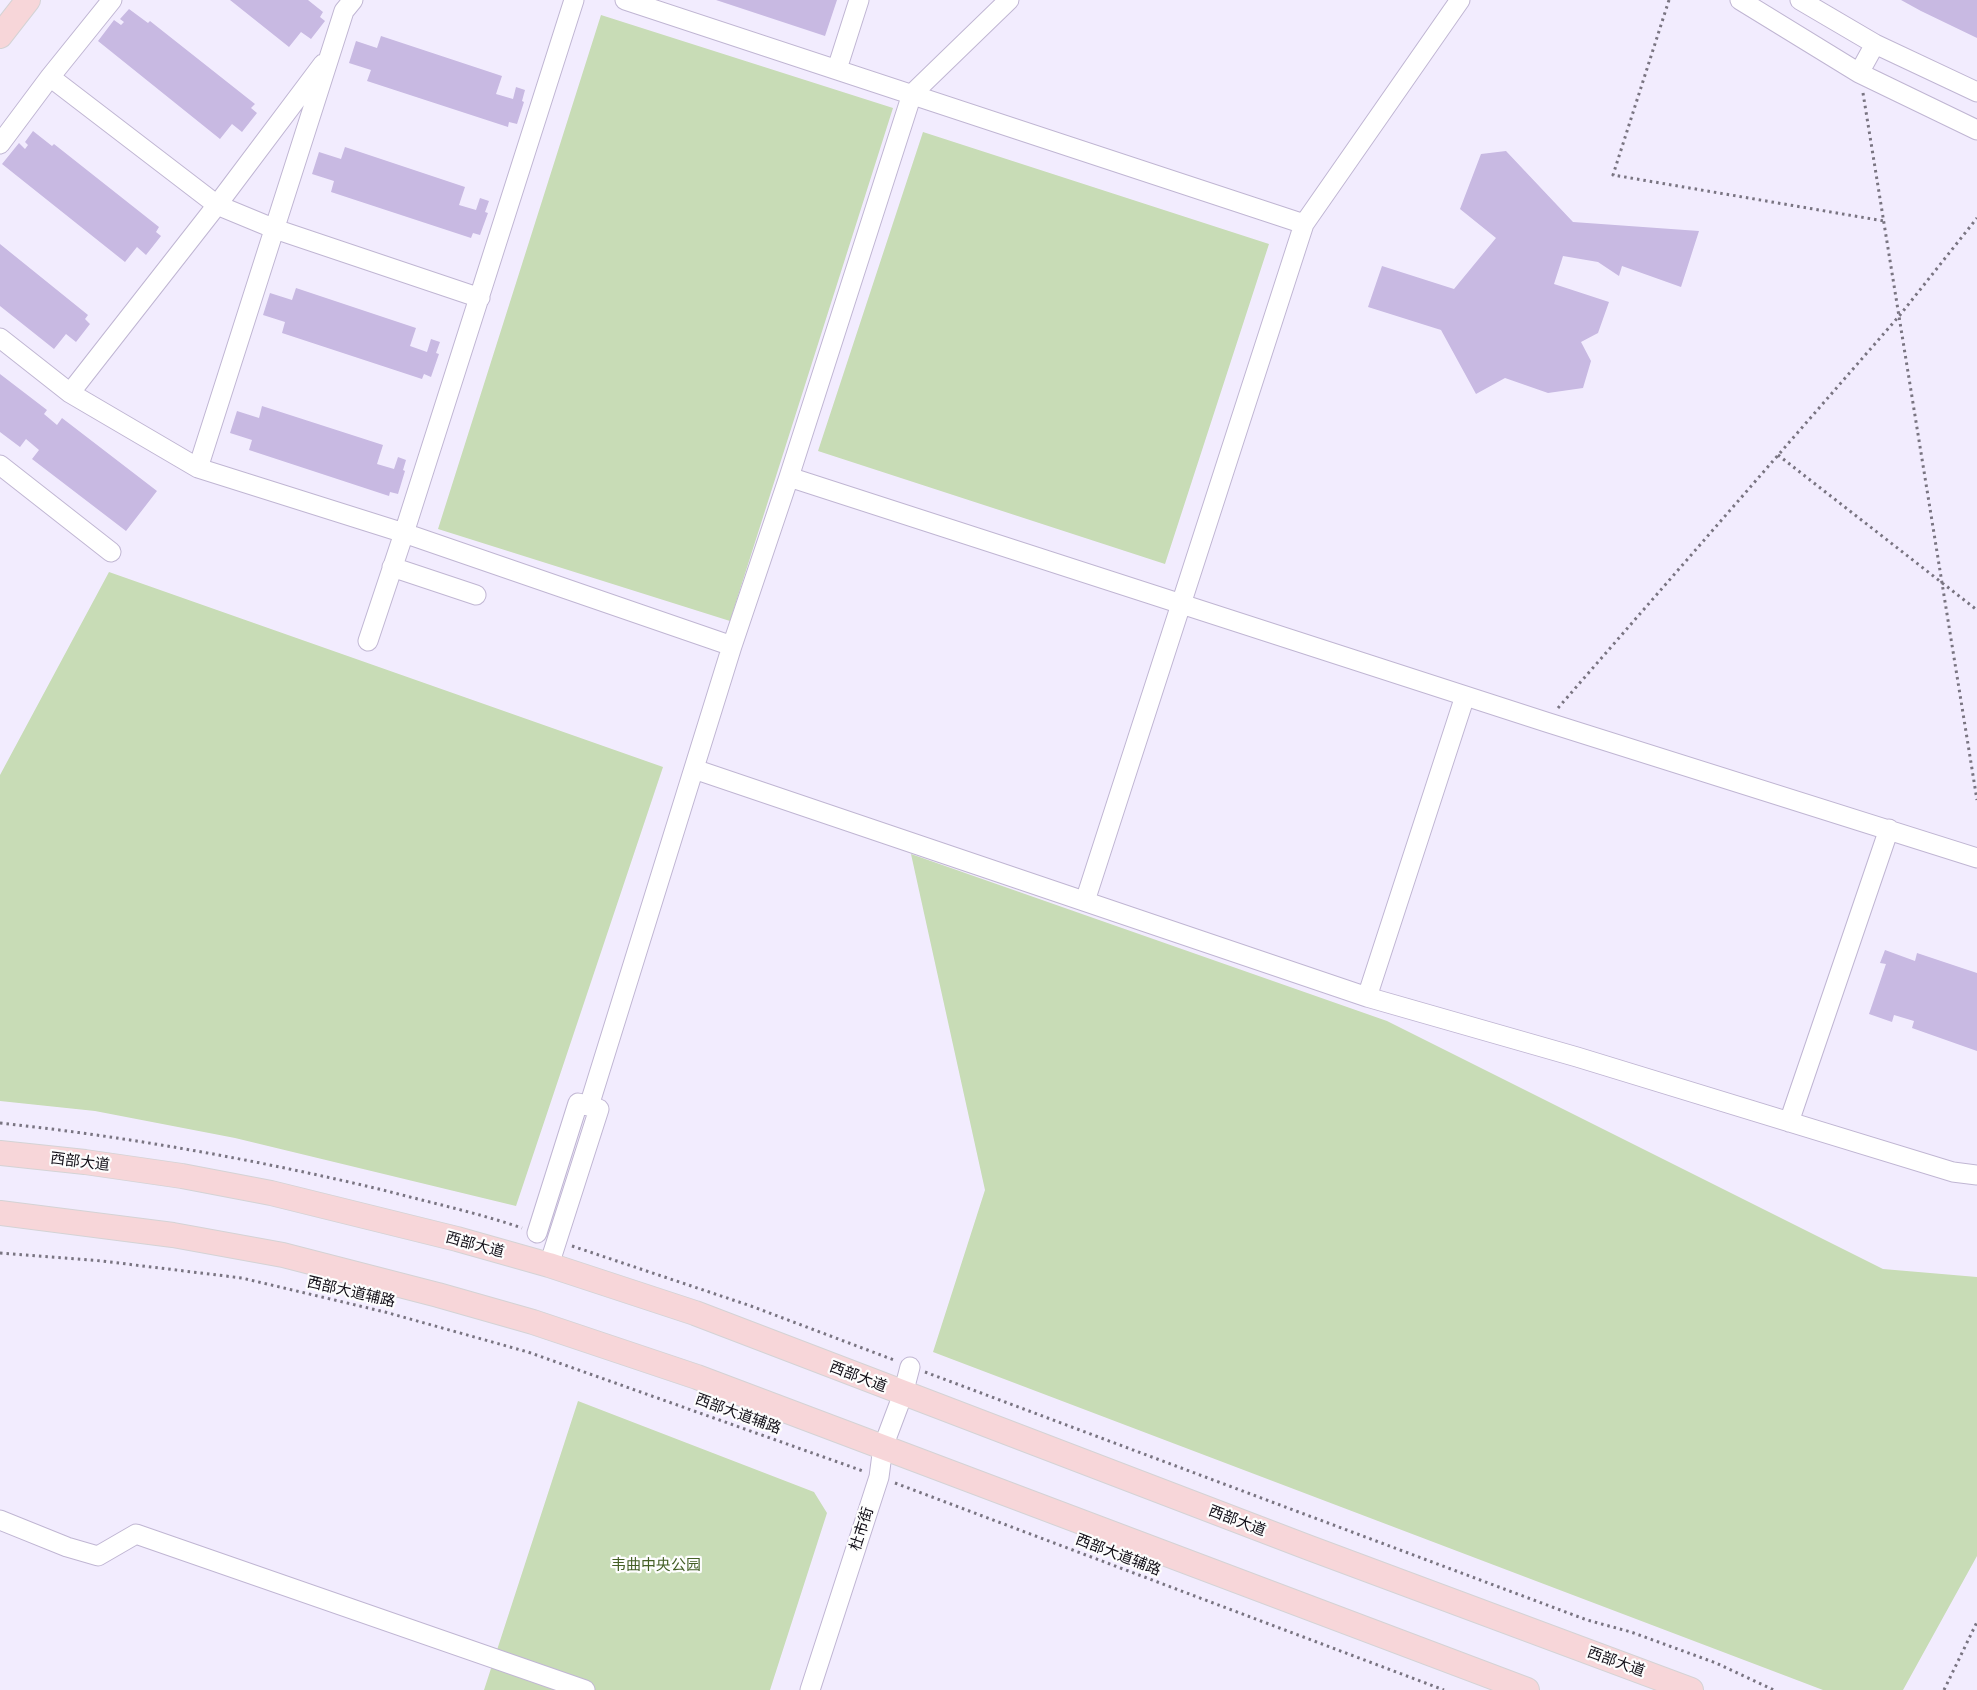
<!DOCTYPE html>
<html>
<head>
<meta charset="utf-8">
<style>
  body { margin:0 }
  canvas { display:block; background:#f2ecfe }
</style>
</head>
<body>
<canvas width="1977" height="1690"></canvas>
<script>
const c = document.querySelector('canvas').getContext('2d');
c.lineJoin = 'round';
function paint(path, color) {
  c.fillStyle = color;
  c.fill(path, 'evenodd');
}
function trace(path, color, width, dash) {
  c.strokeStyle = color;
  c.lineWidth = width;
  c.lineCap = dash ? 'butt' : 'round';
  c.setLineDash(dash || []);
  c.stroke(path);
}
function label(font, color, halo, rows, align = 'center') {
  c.font = font + ' "Alegreya Sans","Noto Sans SC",sans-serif';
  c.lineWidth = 4.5;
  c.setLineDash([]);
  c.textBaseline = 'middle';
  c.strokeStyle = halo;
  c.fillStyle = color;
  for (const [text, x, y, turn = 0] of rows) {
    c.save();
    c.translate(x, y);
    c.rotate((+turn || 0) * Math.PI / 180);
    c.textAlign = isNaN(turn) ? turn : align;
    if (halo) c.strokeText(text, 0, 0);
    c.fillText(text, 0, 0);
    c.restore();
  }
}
const green = new Path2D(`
  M601,15L893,108L730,621L438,529Z
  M923,132L1269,244L1165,564L818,451Z
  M109,572L663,767L516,1206L235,1138L95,1111L0,1101V775Z
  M911,854L1387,1021L1883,1269L1977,1277V1556L1903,1690H1823L933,1352L985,1190Z
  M578,1401L814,1492L827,1513L770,1690H484Z`);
const building = new Path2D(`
  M230,0H308L323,12L320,17L325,21L311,39L301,32L289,47Z
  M716,0H837L825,36Z
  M1901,0H1977V38L1921,11Z
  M129,9L148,23L150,21L255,104L251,108L257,113L242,132L232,124L220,139L98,41L114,20L121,25L124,22L120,19Z
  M381,36L502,76L496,94L513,99L516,87L525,90L522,101L524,102L517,124L509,122L508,127L367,81L371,70L349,63L356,41L377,48Z
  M33,131L52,146L54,144L159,227L156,232L161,236L146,255L137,247L125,262L2,164L19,143L25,149L28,145L25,142Z
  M345,147L465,187L459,205L476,210L480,198L489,201L485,212L488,213L480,235L473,233L471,238L331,192L334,181L312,174L319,152L341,159Z
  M1506,151L1573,222L1699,231L1681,287L1622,266L1619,276L1598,262L1563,256L1554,284L1609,302L1598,333L1581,342L1591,361L1583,388L1548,393L1505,378L1476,394L1441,330L1368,307L1382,266L1454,289L1496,238L1460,209L1481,154Z
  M0,244L88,315L85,319L90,324L76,342L66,334L54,349L0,306Z
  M296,288L416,328L410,346L427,352L431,339L440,342L436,353L439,354L431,377L424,374L422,379L282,333L285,322L263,315L270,293L292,300Z
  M0,374L47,410L44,414L57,425L62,418L157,491L126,531L32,459L39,450L26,439L20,447L0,432Z
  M262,406L383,445L377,464L394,469L398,457L406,460L403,470L405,471L398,494L390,492L389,496L249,450L252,440L230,433L237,411L259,418Z
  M1885,950L1915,961L1917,953L1977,973V1051L1912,1028L1914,1021L1894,1015L1892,1022L1869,1014L1886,964L1880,963Z`);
const path = new Path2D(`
  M1669,0L1613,175L1884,221
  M1863,93L1977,800
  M1778,455L1977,610
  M1558,708L1900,315L1977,218
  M0,1123C130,1137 259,1160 387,1191C432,1203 478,1213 522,1228
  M572,1246L751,1306L894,1360
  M0,1253L102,1261L242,1278L385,1312L528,1352L863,1471
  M925,1372L1587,1620L1631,1632L1716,1663L1774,1690
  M895,1483L1444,1690
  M1944,1690L1977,1622`);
const minor = new Path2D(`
  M574,0L404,533L732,646
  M625,0L1304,224L1460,0
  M1740,0L1859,73L1977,130
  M1800,0L1875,44L1977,92
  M837,69L859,0
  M1859,73L1875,44
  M50,77L217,205L275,229L480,298
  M0,144L50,77L112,0
  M0,338L70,393L198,468L404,533L368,641
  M70,393L217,205L323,64
  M0,465L111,552
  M198,468L344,11L353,0
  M789,477L1546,722L1977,858
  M392,567L476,595
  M1465,696L1367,997L1577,1057L1953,1172L1977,1175
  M694,769L1367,997
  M1085,901L1304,224
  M589,1106L732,646L789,477L912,94L1009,0
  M1789,1122L1889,829
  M537,1233L578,1103L599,1109L549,1265
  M0,1520L67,1547L98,1556L136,1534L585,1690
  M810,1690L879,1477L883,1447L903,1394L910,1367`);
const major = new Path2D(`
  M0,36L28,0
  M0,1153L85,1162L182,1176L271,1193L457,1239L549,1265L695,1313L1307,1547L1691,1690
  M0,1213L173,1235L283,1255L438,1295L533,1322L697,1377L1527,1690`);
const streetNames = [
  ["西部大道",80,1162,7],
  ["西部大道",475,1245,15],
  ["西部大道辅路",351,1292,13],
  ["西部大道",858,1377,21],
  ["西部大道辅路",738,1414,20],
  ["西部大道",1237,1521,21],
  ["杜市街",862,1529,-72],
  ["西部大道辅路",1118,1555,21],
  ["西部大道",1616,1662,20]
];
const parkNames = [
  ["韦曲中央公园",656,1565]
];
paint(green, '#c8dcb6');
paint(building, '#c8b9e2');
trace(minor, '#c0b6d3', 21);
trace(major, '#d4d3d5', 26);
trace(path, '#797481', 3, [2.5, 4]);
trace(minor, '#fff', 19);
trace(major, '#f7d6d9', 24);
label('15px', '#100d16', '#fdfdfd', streetNames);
label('15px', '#445f26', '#fdfdfd', parkNames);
</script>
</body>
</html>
